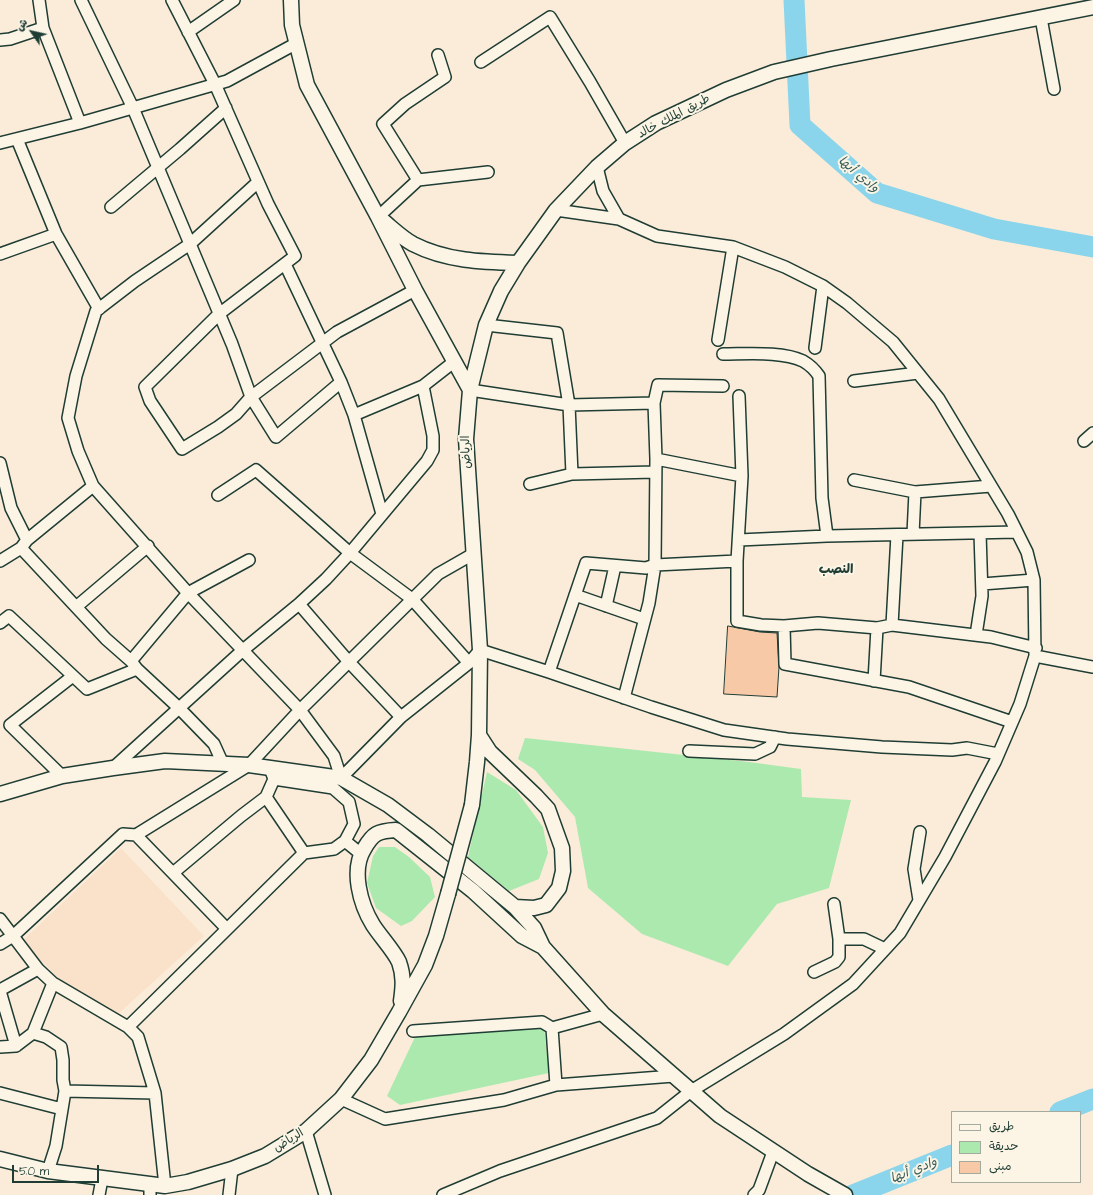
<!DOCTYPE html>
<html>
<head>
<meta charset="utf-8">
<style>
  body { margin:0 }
  #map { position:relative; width:1093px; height:1195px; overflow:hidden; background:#fbecd9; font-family:"Architects Daughter","Playpen Sans Arabic",sans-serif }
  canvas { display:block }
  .legend { position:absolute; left:951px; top:1111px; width:130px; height:72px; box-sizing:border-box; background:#fcf5e5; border:1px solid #a4ab9e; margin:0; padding:5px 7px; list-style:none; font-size:12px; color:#1f3d34 }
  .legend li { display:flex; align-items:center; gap:8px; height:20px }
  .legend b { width:20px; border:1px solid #a4ab9e }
  .north { position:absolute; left:12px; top:12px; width:40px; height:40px; -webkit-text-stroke:3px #fcf5e5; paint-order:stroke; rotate:304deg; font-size:11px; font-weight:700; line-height:16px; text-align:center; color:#1f3d34 }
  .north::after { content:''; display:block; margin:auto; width:14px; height:18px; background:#1f3d34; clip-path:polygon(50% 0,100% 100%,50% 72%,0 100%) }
  .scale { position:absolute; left:12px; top:1165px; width:87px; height:18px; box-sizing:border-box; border:2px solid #1f3d34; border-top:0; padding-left:5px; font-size:12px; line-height:14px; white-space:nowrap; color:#1f3d34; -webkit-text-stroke:3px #fcf5e5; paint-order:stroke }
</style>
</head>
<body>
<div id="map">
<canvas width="1093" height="1195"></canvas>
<ul class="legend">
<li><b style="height:5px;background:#fcf5e5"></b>طريق</li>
<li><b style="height:11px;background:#ace9af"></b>حديقة</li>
<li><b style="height:11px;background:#f8c9a7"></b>مبنى</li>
</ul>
<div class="north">ش</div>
<div class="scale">50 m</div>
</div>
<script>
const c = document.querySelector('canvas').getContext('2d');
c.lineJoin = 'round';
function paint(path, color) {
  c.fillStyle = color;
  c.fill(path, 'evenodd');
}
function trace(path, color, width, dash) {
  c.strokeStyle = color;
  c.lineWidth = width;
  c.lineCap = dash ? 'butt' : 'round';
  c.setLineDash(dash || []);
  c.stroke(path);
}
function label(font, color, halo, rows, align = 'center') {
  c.font = font + ' "Architects Daughter","Playpen Sans Arabic",sans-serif';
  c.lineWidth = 4;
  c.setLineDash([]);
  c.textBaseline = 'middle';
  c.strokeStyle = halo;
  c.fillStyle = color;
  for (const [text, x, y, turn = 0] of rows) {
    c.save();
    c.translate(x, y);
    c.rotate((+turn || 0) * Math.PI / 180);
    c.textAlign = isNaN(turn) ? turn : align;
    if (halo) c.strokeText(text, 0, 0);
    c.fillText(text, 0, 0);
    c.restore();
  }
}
const built = new Path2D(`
  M121,848L204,936L118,1014L60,980L22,941Z`);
const green = new Path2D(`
  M525,738L749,762L801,769L802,797L851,800L829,888L777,904L728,966L642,934L588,888L575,817L535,770L518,759Z
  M487,772L516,790L543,827L548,853L539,879L509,891L468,857Z
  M379,847H395L409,857L430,877L435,897L412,921L401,926L376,908L367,883L373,856Z
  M544,1027L549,1073L400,1105L387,1096L415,1037Z`);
const river = new Path2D(`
  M794,0L800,125L877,193L994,229L1093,247
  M1060,1112L1093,1099
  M853,1195L952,1155`);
const building = new Path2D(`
  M728,626L760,632L777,633L779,667L777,697L724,694Z`);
const minor = new Path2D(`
  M39,0L43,28L80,123
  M81,0L133,108L232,344L251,397L276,437L341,382
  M172,0L215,84L268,204L295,256L219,314L145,387L150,401L182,449L218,427L236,414L251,397L337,332L415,290
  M1041,18L1054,89
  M188,32L234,0
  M0,40L10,39L43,28
  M481,62L550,17L590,82L625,143
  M17,139L56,234L99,309
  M0,143L80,123L227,81L297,43
  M418,180L383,124L405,104L445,77L438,55
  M111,207L180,149L226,108
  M556,210L619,219L603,191L597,167
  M378,217L418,180L488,172
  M0,254L56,234
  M285,264L341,382L354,415L382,514
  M486,325L557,333L569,405L572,474
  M718,340L733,247
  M815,348L823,286
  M723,354C747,354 783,351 803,361C810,365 815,370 819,376L822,498L827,536
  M854,381L918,373
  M470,390L569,405L654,403L658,385L723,386
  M739,396L742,476L737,561V621L761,625L784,626L818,623L877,628L892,625L991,637L1036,648
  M354,415L423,386L455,361
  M1084,441L1093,433
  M656,459L742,476
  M0,463L11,508L27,540
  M854,480L915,492L991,486
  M530,484L572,474L655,472
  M218,495L256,470L350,553L412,599L469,663
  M913,534L915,492
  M739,540L827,536L1017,532
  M21,548L106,639L131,661L137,669L179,708L214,744L223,764
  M249,560L188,593L93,486L78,451L68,418L76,376L96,311L135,281L190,244L258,182
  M0,561L21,548L27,540L93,486
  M982,584L1034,580
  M575,595L644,619
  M299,604L349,662L401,717
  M606,606L615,566
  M76,607L148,546
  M0,623L9,616L87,689L137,669
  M892,625L897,535
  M784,626L785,664L909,687L1012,722
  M976,635L982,596L980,533
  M1035,656L1093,667
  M131,661L188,593L300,710L334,756L341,778L401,717L469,663L480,650L549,672L651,707L724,730L787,739L882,747L952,750L967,748L998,754
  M549,672L586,563L646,568L655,565L656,459L654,403
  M874,681L877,628
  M624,698L649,603L655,565L737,561
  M689,751L755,754L770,747L775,737
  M113,768L243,650L299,604L326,579L350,553L427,461L433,450V436L423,386
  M271,771L274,779L266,797L304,853
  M62,776L10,725L73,676
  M274,779L333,788L349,802L354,824L345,841
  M136,835L249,765L300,710L438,574L473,554
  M173,873L241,816L266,797
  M919,900L914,869L920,832
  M0,919L38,969L53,983L128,1027L138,1037L155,1093L165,1186
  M839,939H864L885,949
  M0,944L13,936L123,834L136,835L227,929
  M814,972L835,962L839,957V939L834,904
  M0,990L38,969
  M0,991L16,1046
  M128,1027L304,853L334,849L345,841L361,854
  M552,1028L556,1085
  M413,1031L542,1022L552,1028L603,1014
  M33,1033L53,983
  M0,1047L16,1046L33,1033L46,1037L61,1047L63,1060V1080L65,1091L56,1146L48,1171
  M65,1091L155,1093
  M0,1093L62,1109
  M341,1099L385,1119L504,1100L556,1085L674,1076
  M306,1131L325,1195
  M150,1184V1195
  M99,1195L102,1179
  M229,1195L232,1169
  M443,1195L500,1171L657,1118L691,1091L784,1034L853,984L900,933L945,857L995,762L1020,704L1035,656L1034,580L1027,552L1008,514L939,399L893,342L847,303L823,286L785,267L733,247L657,236L619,219
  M754,1195L759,1190L773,1152`);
const tertiary = new Path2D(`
  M291,0L292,25L307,85L378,217L415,290L470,390
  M382,220C392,228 402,238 413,244C446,261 482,262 518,263
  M479,735L490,752L536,796L548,809L562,848L563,871L559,888L546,905L534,908L515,907
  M0,794L62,776L113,768L165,761L249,765L341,778L388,805L428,835L515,907L534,928L543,947L603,1014L720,1116L808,1174L845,1195
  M472,805L477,762L479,735L480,650L466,439L470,390L486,325L501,291L518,263L556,210L597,167L625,143L656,123L726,90L774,72L831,59L1093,7
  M401,1001C403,987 404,976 399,962C394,951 380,936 373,925C360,904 351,870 364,849C373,833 378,831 396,830L473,891L522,936L543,947
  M0,1159L48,1171L165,1186L188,1182L232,1169L265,1156L306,1131L341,1099L371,1060L399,1012L425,965L436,936L448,894`);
const tertiaryBridge = new Path2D(`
  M448,894L472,805`);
const streetNames = [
  ["طريق الملك خالد",674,117,-28],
  ["الرياض",467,452,-92],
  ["الرياض",289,1141,-32]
];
const waterNames = [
  ["وادي أبها",858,175,40],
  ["وادي أبها",914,1171,-22]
];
const neighbourhoodNames = [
  ["النصب",836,570]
];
paint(built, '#fae2ca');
paint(green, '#ace9af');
trace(river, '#8ad5eb', 21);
paint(building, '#f8c9a7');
trace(building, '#1f3d34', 1);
trace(minor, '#1f3d34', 14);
trace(tertiary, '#1f3d34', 17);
trace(minor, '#fcf5e5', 11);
trace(tertiary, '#fcf5e5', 14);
trace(tertiaryBridge, '#1f3d34', 17, []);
trace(tertiaryBridge, '#fcf5e5', 14);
label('12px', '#1f3d34', '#fcf5e5', streetNames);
label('italic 13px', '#345b59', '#fcf5e5', waterNames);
label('bold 13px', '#1f3d34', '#fcf5e5', neighbourhoodNames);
</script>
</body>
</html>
